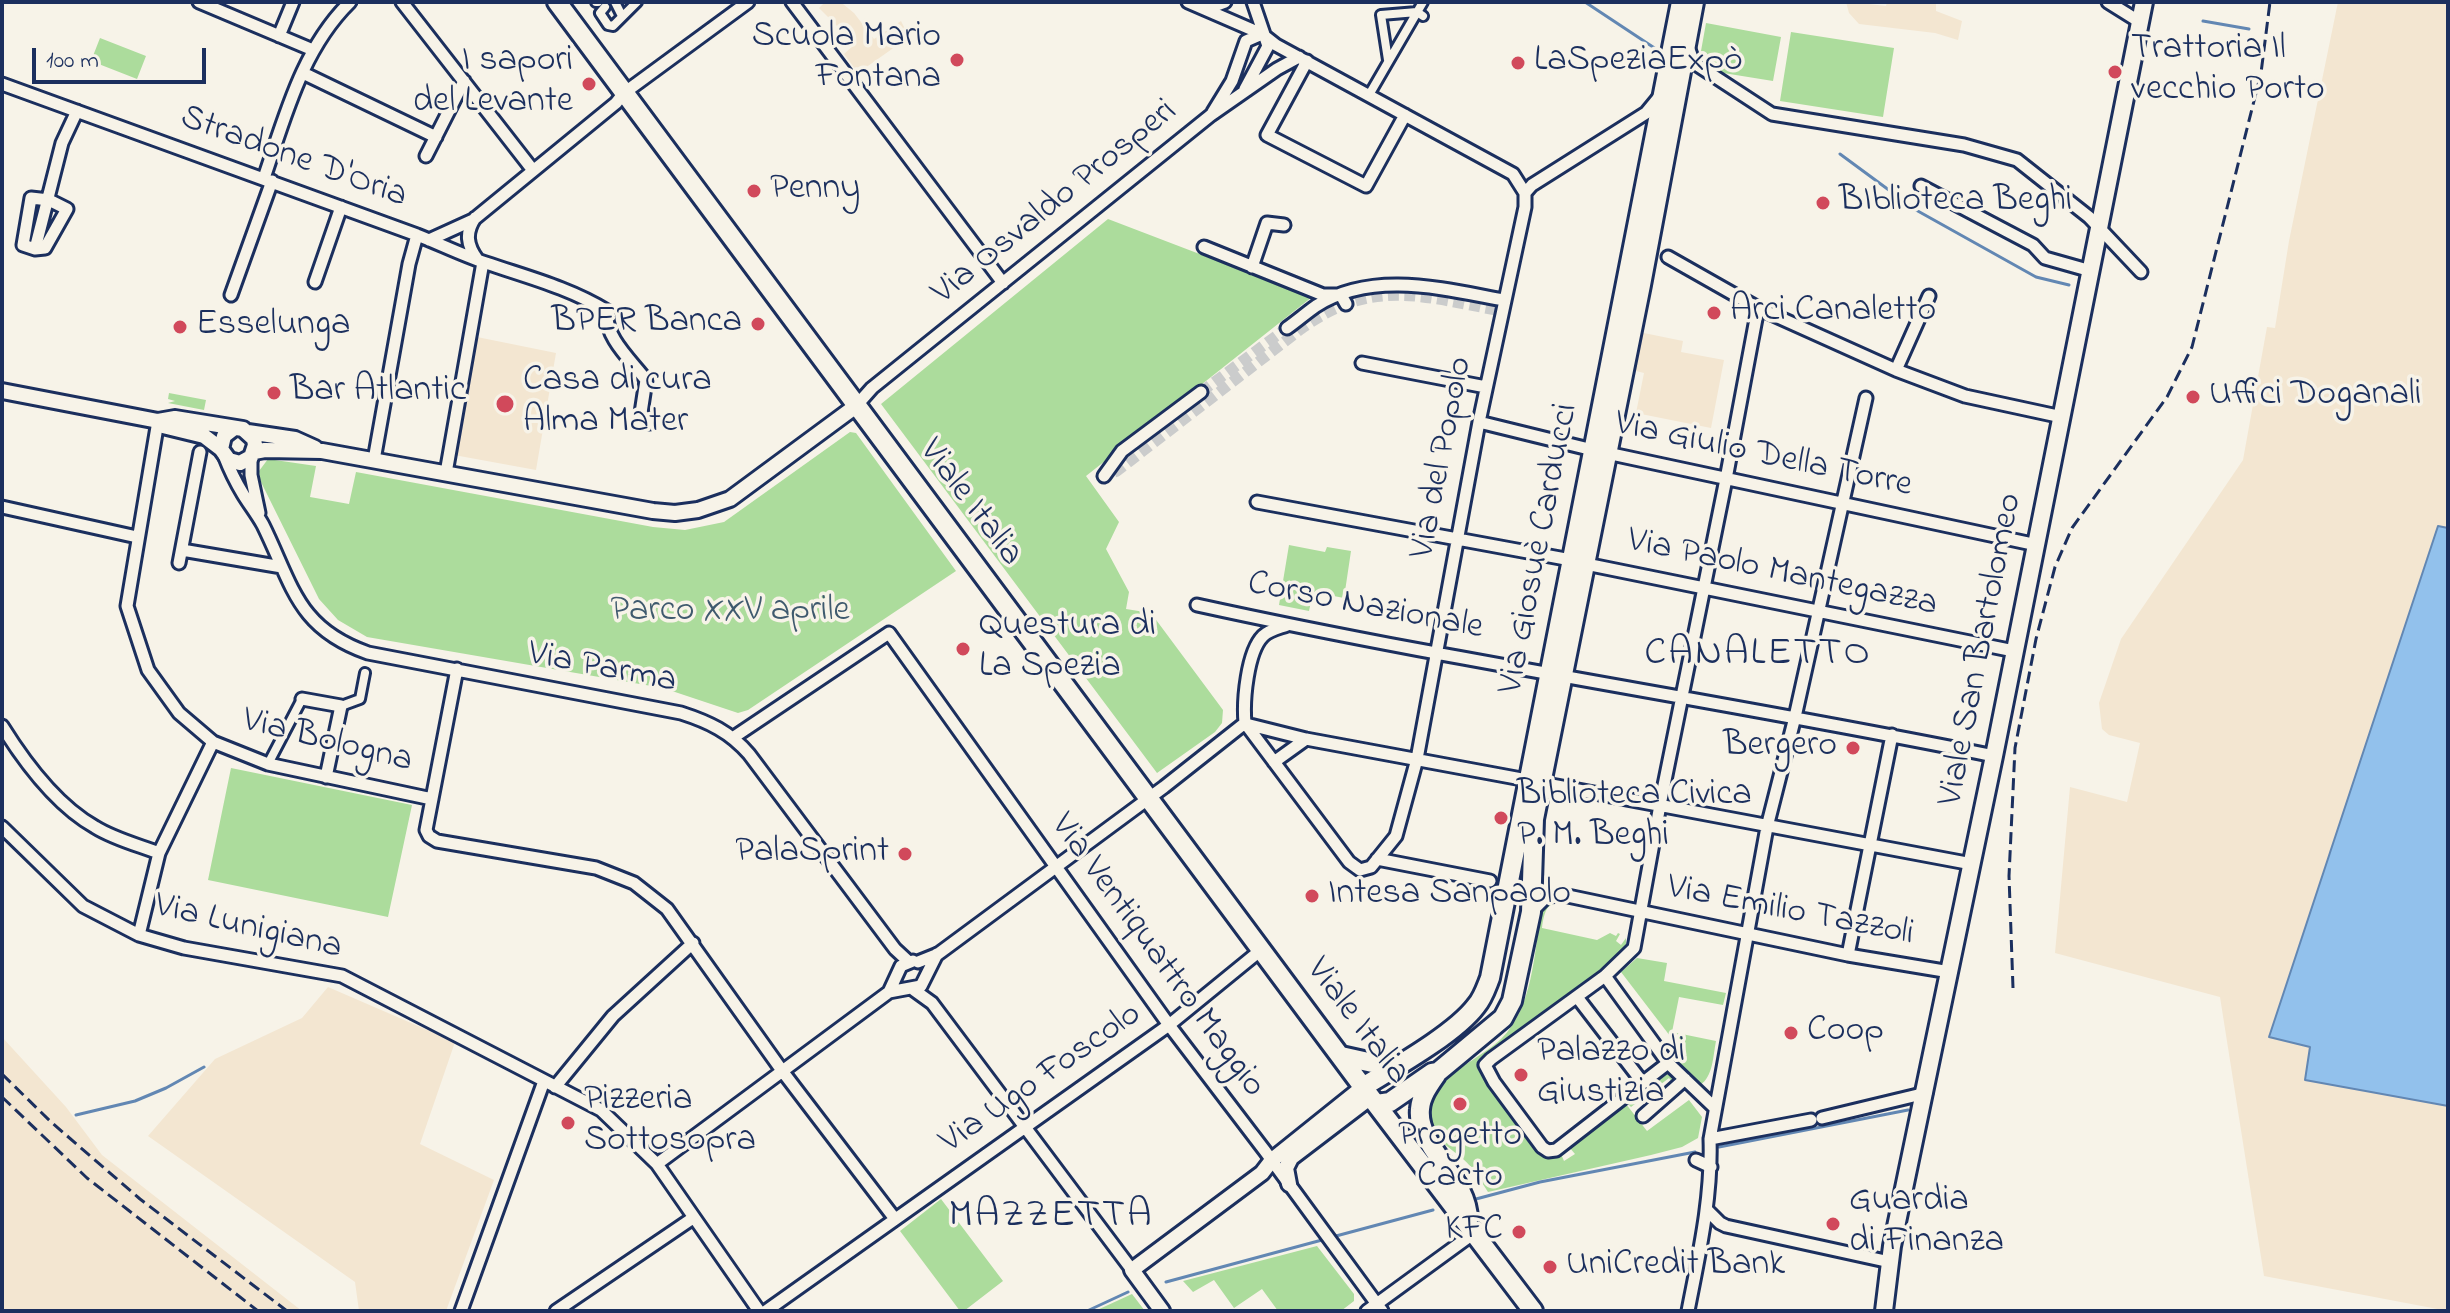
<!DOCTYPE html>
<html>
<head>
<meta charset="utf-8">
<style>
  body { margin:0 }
  #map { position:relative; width:2450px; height:1313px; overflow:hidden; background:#f7f3e8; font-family:"Indie Flower",sans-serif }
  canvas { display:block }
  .frame { position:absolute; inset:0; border:4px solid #1b2f5e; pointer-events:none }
  .scale { position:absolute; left:32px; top:48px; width:174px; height:36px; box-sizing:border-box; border:4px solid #1b2f5e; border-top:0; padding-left:10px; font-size:24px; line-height:28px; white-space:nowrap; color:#1b2f5e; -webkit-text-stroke:6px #f7f3e8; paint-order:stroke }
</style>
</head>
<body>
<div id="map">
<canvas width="2450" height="1313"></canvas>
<div class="frame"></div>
<div class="scale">100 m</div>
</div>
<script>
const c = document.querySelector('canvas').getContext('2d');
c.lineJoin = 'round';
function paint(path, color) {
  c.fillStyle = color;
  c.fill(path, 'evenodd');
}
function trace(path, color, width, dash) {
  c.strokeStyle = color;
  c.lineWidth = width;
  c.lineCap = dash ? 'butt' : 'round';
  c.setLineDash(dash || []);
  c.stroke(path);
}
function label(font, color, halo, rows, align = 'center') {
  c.font = font + ' "Indie Flower",sans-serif';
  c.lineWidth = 7;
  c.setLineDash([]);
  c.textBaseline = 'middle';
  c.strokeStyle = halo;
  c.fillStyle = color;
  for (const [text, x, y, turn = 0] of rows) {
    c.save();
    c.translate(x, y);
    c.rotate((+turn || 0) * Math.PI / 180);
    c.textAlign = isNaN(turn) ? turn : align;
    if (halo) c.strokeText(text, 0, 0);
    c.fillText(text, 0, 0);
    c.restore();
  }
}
const built = new Path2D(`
  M825,2L843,4L854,13L874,39L901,21L909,37L858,73L844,54L855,44L819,8Z
  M1846,2H1868L1869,4L1886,6L1887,2H1936V11L1962,21L1958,40L1935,33L1859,24L1849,13Z
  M2338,2H2448V528L2438,526L2269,1036L2310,1047L2306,1080L2448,1106V1311L2264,1276L2220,997L2055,953L2070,787L2127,802L2140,743L2109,735L2102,729L2099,703L2121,639L2243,460L2267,327L2275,328L2289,241Z
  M1639,332L1683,341L1681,352L1724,360L1711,428L1636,413L1644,373L1632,370Z
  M477,337L556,353L536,470L454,455Z
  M328,987L455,1042L420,1144L494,1180L446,1311H359L355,1282L148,1136L215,1059L302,1018Z
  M2,1037L66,1107L102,1155L302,1311H2Z`);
const green = new Path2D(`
  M1706,23L1781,37L1773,81L1711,71L1712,65L1705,64L1707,53L1701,51Z
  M1791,32L1894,48L1883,117L1780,101Z
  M100,38L146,56L137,79L91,61Z
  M1108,219L1312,297L1086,476L1119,522L1106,549L1129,592L1126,609L1151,613L1223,710L1222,723L1215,732L1157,773L881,404Z
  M169,393L206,400L204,410L168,403L175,401L168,399Z
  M850,432L856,433L956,571L748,710L738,713L663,688L367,637L338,620L319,599L260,480L259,471L268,459L316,466L310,497L349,504L356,472L653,527L685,530L724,522Z
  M1289,545L1325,552L1327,547L1351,551L1344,598L1313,592L1309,611L1279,605Z
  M231,768L412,805L388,917L208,880Z
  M1559,900L1574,902L1573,905C1549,900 1545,905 1542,928L1597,940L1610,933L1616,936L1618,933L1620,934L1616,941L1621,945L1626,938V950L1511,1038L1481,1065L1484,1075L1546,1156L1561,1154L1564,1161L1575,1154L1569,1147L1626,1104L1647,1131L1689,1100L1702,1117L1698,1138L1682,1147L1651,1155L1488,1192C1482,1183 1477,1174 1470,1166C1457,1150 1429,1140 1428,1116C1425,1079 1479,1061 1501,1039C1533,1008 1534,953 1541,913L1546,905Z
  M1637,958L1667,963L1664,981L1726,993L1723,1005L1679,997L1672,1032L1716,1041C1713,1056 1713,1077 1700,1085L1691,1079L1673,1055L1680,1049L1621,972Z
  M1668,1074L1677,1084L1675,1086L1669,1078L1631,1107L1627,1103Z
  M941,1199L1003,1281L964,1311H960L900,1231Z
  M1317,1246L1354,1294V1301L1341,1311H1278L1262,1289L1234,1308L1214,1280L1193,1292L1183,1281Z
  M1132,1294L1145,1311H1095Z`);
const water = new Path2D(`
  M2438,526L2448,528V1106L2305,1080L2310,1047L2269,1037Z`);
const stream = new Path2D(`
  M1585,2L1659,51
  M2203,21L2249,29
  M1840,154L1916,210L2036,277L2069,285
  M76,1115L135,1101L166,1088L204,1067
  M1719,1147L1908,1110
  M1476,1199L1540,1182L1695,1152
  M1336,1236L1433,1210
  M1166,1282L1322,1240
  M1087,1311L1128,1292`);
const minorTunnel = new Path2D(`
  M1201,392L1287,328
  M1108,480L1104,476L1117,471L1301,329C1373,277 1422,297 1502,311`);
const pedestrian = new Path2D(`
  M596,2H598
  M615,2L622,16
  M605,7L600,13L608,25L613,26L637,2
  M1388,60L1381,15L1417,12L1423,16
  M1369,95L1423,2
  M341,706L360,699L365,673
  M268,764L302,699`);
const minor = new Path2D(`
  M199,2L313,50
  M402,2L532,169
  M792,2L1003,283
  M1188,2L1262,34L1276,45L1513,174L1525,193
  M2108,2L2140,22
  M1206,9L1225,2
  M279,36L293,2
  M1688,47L1694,63L1772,114L1964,145L2017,160L2089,217L2141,272
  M1307,61L1267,135L1366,186L1405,115
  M303,73L436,137
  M2,84L417,235C440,244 462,255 486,263C527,277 570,288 607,311C604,337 631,360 646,380L641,413L649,423
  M1245,89L1268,46L1253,2
  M1213,112L1232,81L1246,41L1262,34
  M426,156L464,81
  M264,178C285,117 302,49 350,2
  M1921,186L2033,245L2045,258L2091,271
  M1525,193L1532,185L1646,113L1660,96
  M31,198L49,200L67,209L45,248L35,249L23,245Z
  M475,218C465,233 467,245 477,259
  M429,240L473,220L616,103L624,93L748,2
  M1204,247L1323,295H1341L1346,304
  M35,249L62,143L77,111
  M1668,257L1758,308L1896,370L1965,396L2062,417
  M1252,267L1267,223L1284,225
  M315,282L341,207
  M231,295L272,181
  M1287,328C1297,321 1306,313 1316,306C1373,270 1443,289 1504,300
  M1362,363L1486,387
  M1896,370L1929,296
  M856,406L872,388L1211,115L1277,69L1299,57
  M158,421L127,606L148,670L179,713L213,742L268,764L432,799
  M1479,422L1593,450L2037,545
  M224,455C229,468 235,481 243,494C249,504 257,514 263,525C293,586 297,628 368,653L681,713C709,722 730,732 749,754L895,949L909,962
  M251,457V475L259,513
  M374,460L409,264L417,235
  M446,473L483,262
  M1104,476L1122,451L1201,392
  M1257,502L1571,560
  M2,507L137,537
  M182,550L282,567
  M179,563L200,452
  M1586,564L2014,651
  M1197,605C1461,663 1729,702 1994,756
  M457,669L426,830L429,836L437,841L596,868L634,883L667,909L783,1072L895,1219
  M302,699L341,706L326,777
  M1245,723L1349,862L1360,870L1371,867L1396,836L1417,759L1479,422L1525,207V193
  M1245,723C1243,701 1247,652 1263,636C1269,630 1279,628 1287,625
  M1246,724L1306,739L1527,780
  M2,726C25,763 56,805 95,827C114,839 138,845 159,853
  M734,737L889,633L1169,1025L1265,1151L1382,1311
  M1274,762L1306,739
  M1541,783L1972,864
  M2,827L83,906L139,935L184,948L342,976L601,1110L657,1164L759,1311
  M1377,859L1490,881
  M1532,911L1547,896L1563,895L1848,955L1950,972
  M139,935L159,853L213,742
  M1848,955L1892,735
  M918,962L938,954L1164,787L1245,723
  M1605,976L1491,1059L1485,1065L1494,1082L1542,1147L1548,1151L1556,1150L1668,1063
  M914,990L932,1003L1132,1270
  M889,992L901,966L913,961
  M1577,997L1643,1083
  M555,1087L613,1016L693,943
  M1715,1108L1668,1063L1605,976L1634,948L1660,805L1726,479L1758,308
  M1643,1116L1685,1079
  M1822,1118L1926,1093
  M1710,1139L1811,1120
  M1696,1160L1711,1167
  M657,1164L889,992L921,986L937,954
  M1708,1211L1720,1223L1726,1226L1890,1262
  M461,1311L544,1081
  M556,1311L693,1218
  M766,1311L1169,1025L1256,954
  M1367,1311L1474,1233
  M1688,1311C1699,1254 1712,1198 1710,1139L1767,827L1795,717L1866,398`);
const tertiary = new Path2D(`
  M2,391L158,421L163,426L204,436L221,449
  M158,421L175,418L243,429L254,439L255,445L251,457L240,463L229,460L221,449L224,436L233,429
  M248,432L295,439L315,448
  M254,452L265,450L322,451L653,511L675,513L698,510L730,499L856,406
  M1289,1184L1286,1168L1291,1158L1371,1097
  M1162,1311L1132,1270L1262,1173L1272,1160L1363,1087`);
const secondary = new Path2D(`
  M1884,1311L1892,1246L1994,756L2144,2`);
const primary = new Path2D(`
  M557,2L1363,1087L1533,1311
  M1341,1056L1395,1068
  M1436,1075C1429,1085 1421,1096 1420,1109C1416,1147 1469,1178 1468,1221
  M1363,1087C1394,1068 1455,1034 1476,1006C1483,998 1486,988 1490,978L1681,2
  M1377,1104L1390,1102L1432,1073L1438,1072L1503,1018L1512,1001L1531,912L1534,819L1641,285L1694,2`);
const rail = new Path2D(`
  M2013,988L2009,876L2015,748L2036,639L2055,567L2072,528L2167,397L2192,347L2261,73L2270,2
  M2,1074L51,1122L140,1199L287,1311
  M2,1097L87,1178L258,1311`);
const markers = [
  [957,60,8,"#d1495b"],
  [1518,63,8,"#d1495b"],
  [2115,72,8,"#d1495b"],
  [589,84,8,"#d1495b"],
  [754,191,8,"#d1495b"],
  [1823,203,8,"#d1495b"],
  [1714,313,8,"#d1495b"],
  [758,324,8,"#d1495b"],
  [180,327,8,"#d1495b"],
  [274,393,8,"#d1495b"],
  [2193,397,8,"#d1495b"],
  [505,404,10,"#d1495b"],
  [963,649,8,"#d1495b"],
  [1853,748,8,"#d1495b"],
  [1501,818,8,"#d1495b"],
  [905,854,8,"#d1495b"],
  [1312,896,8,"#d1495b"],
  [1791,1033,8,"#d1495b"],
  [1521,1075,8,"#d1495b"],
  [1460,1104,8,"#d1495b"],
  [568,1123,8,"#d1495b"],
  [1833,1224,8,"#d1495b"],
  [1519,1232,8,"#d1495b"],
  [1550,1267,8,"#d1495b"]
];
const poiNames = [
  ["Scuola Mario",941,39,"right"],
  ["Fontana",941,80,"right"],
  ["Trattoria Il",2131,51],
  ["vecchio Porto",2131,92],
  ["I sapori",573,63,"right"],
  ["del Levante",573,104,"right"],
  ["LaSpeziaExpò",1534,63],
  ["Penny",770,191],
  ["BIblioteca Beghi",1839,203],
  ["Arci Canaletto",1730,313],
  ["BPER Banca",742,324,"right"],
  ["Esselunga",196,327],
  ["Casa di cura",523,383],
  ["Alma Mater",523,424],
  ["Bar Atlantic",290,393],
  ["Uffici Doganali",2209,397],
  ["Questura di",979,628],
  ["La Spezia",979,669],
  ["Bergero",1837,748,"right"],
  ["Biblioteca Civica",1517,797],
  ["P. M. Beghi",1517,838],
  ["PalaSprint",889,854,"right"],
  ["Intesa Sanpaolo",1328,896],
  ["Coop",1807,1033],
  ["Palazzo di",1537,1054],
  ["Giustizia",1537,1095],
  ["Pizzeria",584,1102],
  ["Sottosopra",584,1143],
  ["Progetto",1460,1138,"center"],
  ["Cacto",1460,1179,"center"],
  ["Guardia",1849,1203],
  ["di Finanza",1849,1244],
  ["KFC",1503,1232,"right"],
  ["UniCredit Bank",1566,1267]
];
const streetNames = [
  ["Stradone D'Oria",293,159,20],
  ["Via Osvaldo Prosperi",1056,204,-39],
  ["Via Giulio Della Torre",1763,457,12],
  ["Via del Popolo",1444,458,-79],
  ["Viale Italia",969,504,53],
  ["Via Giosuè Carducci",1541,549,-79],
  ["Via Paolo Mantegazza",1782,575,12],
  ["Corso Nazionale",1365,608,11],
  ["Viale San Bartolomeo",1983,650,-79],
  ["Via Parma",602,670,11],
  ["Via Bologna",327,743,14],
  ["Via Emilio Tazzoli",1790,913,11],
  ["Via Lunigiana",248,929,13],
  ["Via Ventiquattro Maggio",1156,957,54],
  ["Viale Italia",1356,1023,53],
  ["Via Ugo Foscolo",1042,1080,-35]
];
const parkNames = [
  ["Parco XXV aprile",730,613]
];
const quarterNames = [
  ["CANALETTO",1758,656],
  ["MAZZETTA",1051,1218]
];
paint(built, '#f3e6d1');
paint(green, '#acdc9c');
paint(water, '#92c1ec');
trace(water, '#6287b3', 2);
trace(stream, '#6287b3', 3);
trace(minorTunnel, '#cbcccc', 11, [11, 5.5]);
trace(pedestrian, '#1b2f5e', 14);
trace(minor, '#1b2f5e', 17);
trace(tertiary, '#1b2f5e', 20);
trace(secondary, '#1b2f5e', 22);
trace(primary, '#1b2f5e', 24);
trace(pedestrian, '#f7f3e8', 8);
trace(minor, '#f7f3e8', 11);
trace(tertiary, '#f7f3e8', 14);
trace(secondary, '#f7f3e8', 16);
trace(primary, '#f7f3e8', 18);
trace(rail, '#1b2f5e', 3, [12, 6]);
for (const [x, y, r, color] of markers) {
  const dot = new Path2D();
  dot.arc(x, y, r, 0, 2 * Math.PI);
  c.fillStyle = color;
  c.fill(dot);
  trace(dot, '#f7f3e8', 3);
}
label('36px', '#1b2f5e', '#f7f3e8', poiNames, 'left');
label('36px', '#1b2f5e', '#f7f3e8', streetNames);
label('36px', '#3f5a6e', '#f7f3e8', parkNames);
c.letterSpacing = '2px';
label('40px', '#1b2f5e', '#f7f3e8', quarterNames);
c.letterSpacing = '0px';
</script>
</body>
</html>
